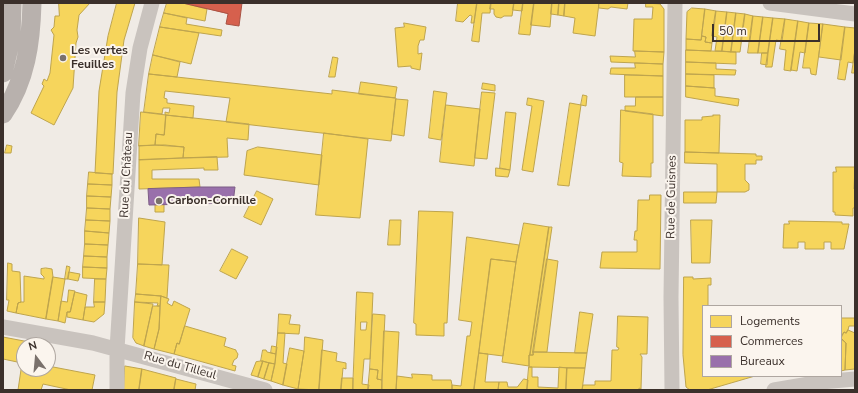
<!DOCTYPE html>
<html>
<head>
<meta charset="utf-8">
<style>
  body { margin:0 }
  #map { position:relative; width:858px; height:393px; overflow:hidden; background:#f0ebe5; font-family:"Nunito Sans",sans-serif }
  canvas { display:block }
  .frame { position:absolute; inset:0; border:4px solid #3b302b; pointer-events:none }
  .legend { position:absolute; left:702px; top:305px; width:140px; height:72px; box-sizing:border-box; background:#fbf5ee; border:1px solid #aea6a0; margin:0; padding:5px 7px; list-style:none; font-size:12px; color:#3b302b }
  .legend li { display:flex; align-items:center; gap:8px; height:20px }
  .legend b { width:20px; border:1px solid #aea6a0 }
  .north { position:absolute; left:16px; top:337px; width:40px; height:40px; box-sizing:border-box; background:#fbf5ee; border:1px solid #aea6a0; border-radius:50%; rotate:344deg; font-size:11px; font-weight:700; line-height:16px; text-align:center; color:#3b302b }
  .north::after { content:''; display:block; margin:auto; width:14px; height:18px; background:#7a716c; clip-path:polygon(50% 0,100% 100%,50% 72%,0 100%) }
  .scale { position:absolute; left:712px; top:24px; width:108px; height:18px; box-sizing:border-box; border:2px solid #3b302b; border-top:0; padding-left:5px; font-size:12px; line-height:14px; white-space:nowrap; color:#3b302b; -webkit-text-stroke:3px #fbf5ee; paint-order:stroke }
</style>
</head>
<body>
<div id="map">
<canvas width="858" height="393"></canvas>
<div class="frame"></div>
<ul class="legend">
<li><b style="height:11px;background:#f6d55c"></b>Logements</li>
<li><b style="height:11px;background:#d6604d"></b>Commerces</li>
<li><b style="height:11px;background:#9970ab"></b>Bureaux</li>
</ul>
<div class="north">N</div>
<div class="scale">50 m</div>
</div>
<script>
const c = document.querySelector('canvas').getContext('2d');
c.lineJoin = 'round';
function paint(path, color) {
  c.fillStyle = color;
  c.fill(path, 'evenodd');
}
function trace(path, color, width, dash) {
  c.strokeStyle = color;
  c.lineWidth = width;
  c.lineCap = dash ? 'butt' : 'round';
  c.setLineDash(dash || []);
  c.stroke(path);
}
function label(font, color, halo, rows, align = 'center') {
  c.font = font + ' "Nunito Sans",sans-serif';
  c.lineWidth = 4;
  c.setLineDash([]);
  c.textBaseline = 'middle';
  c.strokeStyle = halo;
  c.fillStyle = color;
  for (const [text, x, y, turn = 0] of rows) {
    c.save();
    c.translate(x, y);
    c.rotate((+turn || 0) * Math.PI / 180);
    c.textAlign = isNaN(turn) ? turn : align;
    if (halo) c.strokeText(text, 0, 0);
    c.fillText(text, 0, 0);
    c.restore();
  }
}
const homes = new Path2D(`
  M59,3H90L79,15L77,30L78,37L76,43L73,88L54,125L31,113L44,86L42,84L44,79L47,81L50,73L54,35L51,30L54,27L55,16H59Z
  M117,3H135L124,40L117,92L113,174L95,173L99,91L108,36Z
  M167,3H183L207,9L205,21L164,13Z
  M458,3H477L474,23H471L472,16L470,15L463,22L456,21Z
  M477,3H491L490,13H482L479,42L472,41Z
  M491,3H514L512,16H504L501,18L496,17L494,14V9H490Z
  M514,3H523L522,11L513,10Z
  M523,3H534L530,35L519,34Z
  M534,3H552L550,27L531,25Z
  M552,3H559L558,15L551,14Z
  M559,3H565L564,16L558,15Z
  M565,3H599L595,36L573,33L575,18L564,16Z
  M599,3H628L627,9L611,7L608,9L599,8Z
  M646,3L660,4L664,9V52L633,51L634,19H652L653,7H646Z
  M692,8L705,9L701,40L686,39L687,12Z
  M705,9L716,11L712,43L705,42L706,37L702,36Z
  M716,11L727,12L722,51H715L717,37L712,36Z
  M727,12L736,13L731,52L722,51Z
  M164,13L187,18L186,24L222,30L221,36L160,27Z
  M736,13L745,14L740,52H731Z
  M745,14L753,16L750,41H741Z
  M753,16L763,17L758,53H748Z
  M763,17L773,18L768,53H758Z
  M773,18L785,19L782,41L776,40L772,67H766Z
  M785,19L798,21L791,71L784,70L786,50L780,49Z
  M798,21L809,23L805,53L800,52L797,71L791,70Z
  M404,23L426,27L424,40H420L418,46V54L422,53L420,70L411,68V66L398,67L395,28L404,27Z
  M809,23L823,24L816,75L811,74L810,68H803Z
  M823,24L845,27L841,60L819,57Z
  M160,27L199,33L191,64L153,55Z
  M845,27L855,28V50L853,63L848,62L845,80L838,79Z
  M702,36L706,37L705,42L712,43L711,51L686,50V39L701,40Z
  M686,50L736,52V64L686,62Z
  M855,50V73H852Z
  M635,51L664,52L663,64L611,62L610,56L635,57Z
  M762,53H768L767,65L761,64Z
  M153,55L180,62L177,77L149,74Z
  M333,57L338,58L335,77H329Z
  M686,62L716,63V69L736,70L735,75L686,74Z
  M635,63L663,64V76L610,74L611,68H635Z
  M149,74L332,94V90L396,98L391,141L226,122L230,98L165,91L164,98L167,99V103L194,106L193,118L165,115V112L169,113L170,108H163L162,114L144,112Z
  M686,74L714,75V88L686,86Z
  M625,75L663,76V97H625Z
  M361,82L397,87L395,98L359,94Z
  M483,83L495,85V91L482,89Z
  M686,86L715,88V96L739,99L738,106L686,97Z
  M434,91L447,93L441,140L429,138Z
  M482,92L495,93L487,159L475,158Z
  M583,95L587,96L586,106L581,105Z
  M636,97H663V116L625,111V106H635Z
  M528,98L544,101L533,172L522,170L532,106L527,105Z
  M396,99L408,100L404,136L392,134Z
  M570,103L581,105L569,186L558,185Z
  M446,105L480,109L474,166L440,162Z
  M621,110L653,114V163H651V177L622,176L623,163L620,162Z
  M141,112L166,115L164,135L156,134L155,145L139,146Z
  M506,112L516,113L510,170L500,168Z
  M166,115L249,124L248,140L227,138L228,157L183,158L184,147L155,145L156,134L164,135Z
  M713,115H720L719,153L685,152V120H702V117L713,116Z
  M324,133L368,139L360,218L316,215Z
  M7,145L12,146L11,153H5Z
  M165,145L184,147L183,158L139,160V146Z
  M258,147L322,155L319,185L244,175L247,151Z
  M685,152L756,154V156H762V160H756V164H745V180L749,184V190L745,192H717V164L685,163Z
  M217,157L218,170H204V168L152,170V179H199L200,187L139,189V160Z
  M836,167H855L854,189H855V208H853V216L835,215V212H833V172H836Z
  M496,168L510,170L508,177L496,176Z
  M89,172L112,174V185L88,184Z
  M88,184L112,185L111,197L87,196Z
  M257,191L273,199L261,225L244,217Z
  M684,192H717L716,203H684Z
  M650,195H661L660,269L600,268L602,252H637V240H634L635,231H637L638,200H649Z
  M87,196L111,197L110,209L87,208Z
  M164,204V212H155V205Z
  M87,208L110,209V221L86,220Z
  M419,211L453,212L447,323H444V336L416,335V324L414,323Z
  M139,218L165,222L162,265L138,264Z
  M86,220L110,221L109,233L85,231Z
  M390,220H401L400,245H388Z
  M691,220H712L710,263H692Z
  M789,221L842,222V224H849L844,249H831V242H824V249H805V242H798V248H783L784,224H789Z
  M524,223L549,227L530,355H529V366L502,362L516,262Z
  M549,227H552L533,355H530Z
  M85,231L109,233L108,245L85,244Z
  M467,237L519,245L516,262L491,259L474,390H452V385L461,386L467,336H470L472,322L459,320Z
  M85,244L108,245L107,257L84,256Z
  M232,249L248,257L236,279L220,271Z
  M84,256L107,257V268L83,267Z
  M491,259L516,262L503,356L479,353Z
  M547,259L558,261L547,352H533Z
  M8,263L12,264V271L20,272L21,302L18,303L16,313L7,311L9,300H7Z
  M138,264L169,265L167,298L161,296L136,294Z
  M67,266L70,267L68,279H65Z
  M83,267L107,268L106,279L83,278Z
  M46,268L52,269L53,277L46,319L16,313L18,303L21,302H24V276L44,279V277L41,274V269Z
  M69,272L80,274L78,281L68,279Z
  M53,277L65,279L58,321L46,319Z
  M684,277H693V279L711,278V285H708V306H703V376H755L707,390H690L686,387L683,355Z
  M95,279H106L105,302H94Z
  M69,290L75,291L70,312H67L65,323L58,321L61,301L67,302Z
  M75,292L87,295L83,320L67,317V312H70Z
  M357,292L373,293L370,359H364L362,384L369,385L368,390H353ZM361,322H367L366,330H361Z
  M136,294L161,296L160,306H157L158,303L135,302Z
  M161,296L169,299L167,303L172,306L174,301L190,309L179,344L177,343L174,354L154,349L159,329Z
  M94,302H105L104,314L94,322L83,320L85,307H94Z
  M135,302L153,304L144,346L136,343L133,338Z
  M153,306H160L159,329L154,349L144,346Z
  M580,312L593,314L587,353H575Z
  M279,314L291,315L289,324L300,325L299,334L278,333Z
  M373,314L385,315L382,380L377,379L378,370L370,369Z
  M618,316L648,317L647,354H640L642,357L641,389L639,388V390H582L583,385H595V381H611L612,350H618L619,348L617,347Z
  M841,318H855V326H849L848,330L846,333L844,332L842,335H841Z
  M185,326L226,338L224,346L236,350V351L238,354L237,358L234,360L232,365L236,366L235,371L174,354L177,343L179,344Z
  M848,330L855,333V369L845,370L846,343L841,338L844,332L846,333Z
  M384,331L399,332L396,390H382Z
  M278,333H285L283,363L287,364L283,385L271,381L275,362Z
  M3,337L45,345H24V369H48V366L95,375L92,390H71L43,384L41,390H18L22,363L3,359Z
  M305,337L323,340L319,390L298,389L304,351Z
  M841,339L846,343L845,370L841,371Z
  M272,346L277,347L276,354L271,353Z
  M290,348L304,351L298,389L283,385Z
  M263,350H266L267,352L276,354L275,364L261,361Z
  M322,350L337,353L336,361L346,363V369L343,368L341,390H319Z
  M533,352L587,353L585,368L529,367V355H533Z
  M479,353L488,354L485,382H499L498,390H474Z
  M261,361H263L258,377L251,375L256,362Z
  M263,361L269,363L264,379L258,377Z
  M269,363L275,364L271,381L264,379Z
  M125,366L142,369L139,390H124Z
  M529,367H532V377H538V387L558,388L559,367L567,368L566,390H527Z
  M567,368H585L582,390H566Z
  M142,369L176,378L174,390H139Z
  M370,369L378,370L377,379L382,380V390H368Z
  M412,374L432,375V380H451L452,385V390H396L397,376L412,378Z
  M342,378H353V390H341Z
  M176,379L196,384L195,390H174Z
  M524,379L528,380L527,390H498L499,382H507L508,387H517Z`);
const shops = new Path2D(`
  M183,3H242L239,26L226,24L228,14Z`);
const offices = new Path2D(`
  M200,187H235L233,203L149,205L148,189Z`);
const minor = new Path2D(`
  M770,3L855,14
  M3,327L93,343L265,390
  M117,390V349L133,93L140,48L152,3
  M672,390L671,297L675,3
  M774,390L821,382L855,379`);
const major = new Path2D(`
  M3,73L11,39L12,3
  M3,114C26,81 31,42 32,3`);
const markers = [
  [63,58,4,"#7a716c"],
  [159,201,4,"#7a716c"]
];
const poiNames = [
  ["Les vertes",71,51],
  ["Feuilles",71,65],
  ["Carbon-Cornille",167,201]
];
const streetNames = [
  ["Rue du Château",127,175,-87],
  ["Rue de Guisnes",672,197,-89],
  ["Rue du Tilleul",180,366,16]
];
paint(homes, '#f6d55c');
trace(homes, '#bea44d', 1);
paint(shops, '#d6604d');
trace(shops, '#a85243', 1);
paint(offices, '#9970ab');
trace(offices, '#7d5d85', 1);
trace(minor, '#c9c3be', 15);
trace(major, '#b8b1ad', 19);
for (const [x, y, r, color] of markers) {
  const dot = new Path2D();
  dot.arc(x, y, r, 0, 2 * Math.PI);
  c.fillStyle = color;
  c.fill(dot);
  trace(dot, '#fbf5ee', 1.5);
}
label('bold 12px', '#3b302b', '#fbf5ee', poiNames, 'left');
label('12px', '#3b302b', '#fbf5ee', streetNames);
</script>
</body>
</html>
